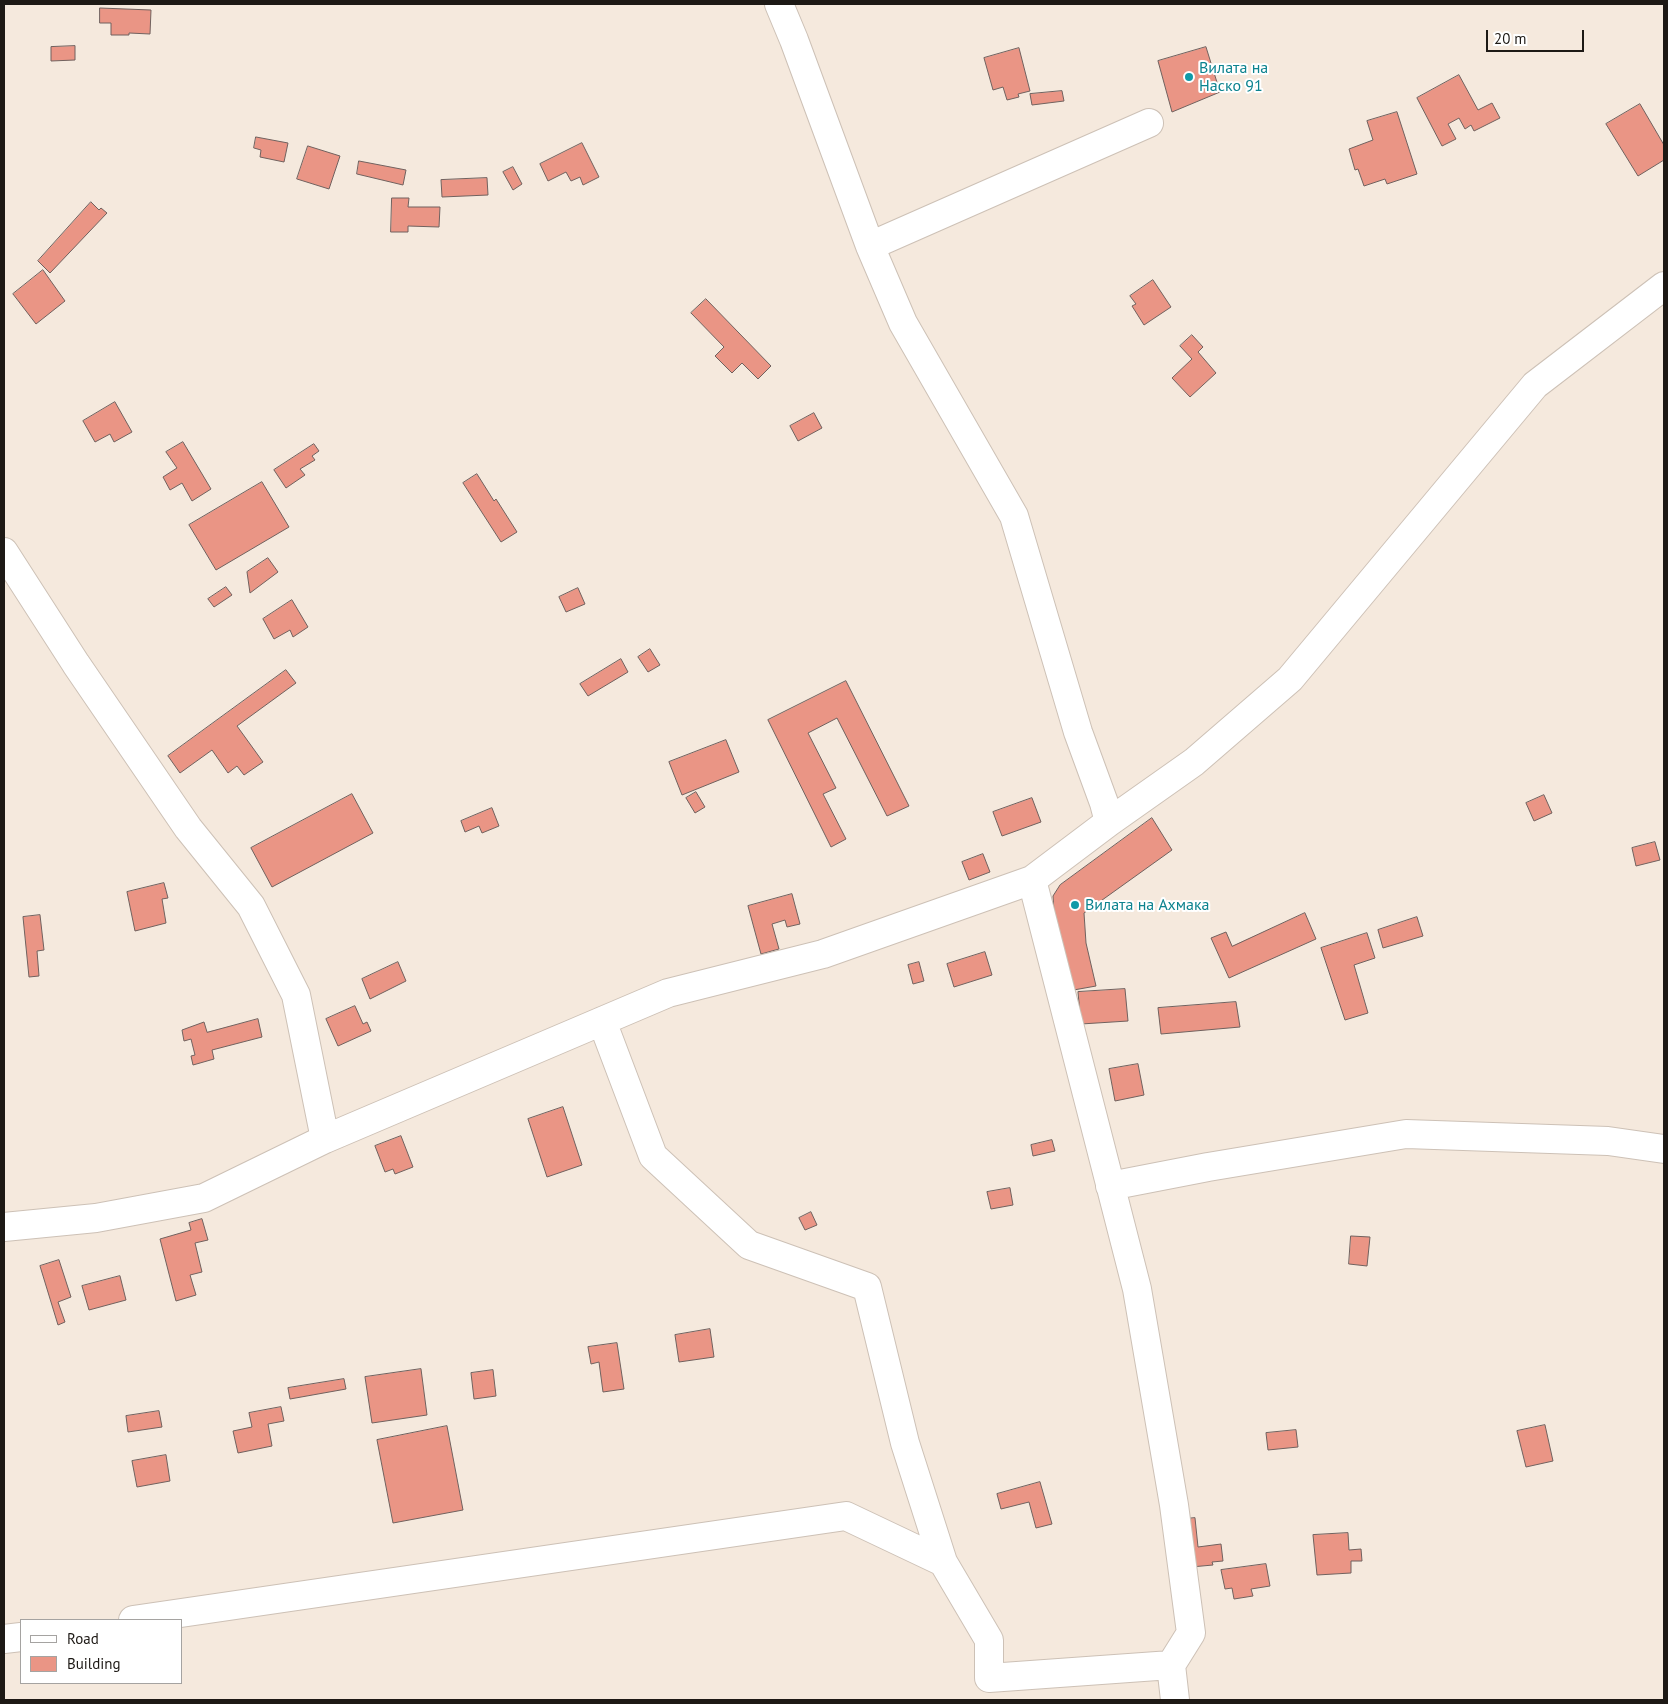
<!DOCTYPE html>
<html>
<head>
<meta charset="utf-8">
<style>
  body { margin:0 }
  #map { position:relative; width:1668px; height:1704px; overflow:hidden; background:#f5e9dd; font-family:"PT Sans",sans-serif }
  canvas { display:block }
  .frame { position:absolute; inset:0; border:5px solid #1d1915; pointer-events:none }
  .legend { position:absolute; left:20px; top:1619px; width:162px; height:65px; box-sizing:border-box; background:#fff; border:1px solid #a5a3a1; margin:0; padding:6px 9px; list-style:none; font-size:15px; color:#1d1915 }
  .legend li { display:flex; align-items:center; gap:10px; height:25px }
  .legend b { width:25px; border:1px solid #a5a3a1 }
  .scale { position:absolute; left:1486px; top:30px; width:98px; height:22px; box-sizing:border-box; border:2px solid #1d1915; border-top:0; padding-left:6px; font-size:15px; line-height:18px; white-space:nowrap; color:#1d1915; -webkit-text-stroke:4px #fff; paint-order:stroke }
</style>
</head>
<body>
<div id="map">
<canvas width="1668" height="1704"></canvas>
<div class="frame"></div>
<ul class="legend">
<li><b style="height:6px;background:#fff"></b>Road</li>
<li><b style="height:14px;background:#ea9585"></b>Building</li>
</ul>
<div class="scale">20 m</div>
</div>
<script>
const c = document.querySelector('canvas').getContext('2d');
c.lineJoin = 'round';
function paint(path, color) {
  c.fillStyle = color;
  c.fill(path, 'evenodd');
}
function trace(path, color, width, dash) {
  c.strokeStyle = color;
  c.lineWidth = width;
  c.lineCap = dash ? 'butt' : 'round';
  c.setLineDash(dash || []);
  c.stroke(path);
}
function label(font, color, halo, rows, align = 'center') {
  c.font = font + ' "PT Sans",sans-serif';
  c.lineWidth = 4;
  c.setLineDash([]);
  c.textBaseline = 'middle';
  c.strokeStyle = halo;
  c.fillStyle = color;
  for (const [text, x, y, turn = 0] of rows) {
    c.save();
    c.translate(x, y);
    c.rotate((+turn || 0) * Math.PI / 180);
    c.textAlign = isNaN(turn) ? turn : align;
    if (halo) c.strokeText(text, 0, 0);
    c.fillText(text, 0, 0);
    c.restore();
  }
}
const building = new Path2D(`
  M100,8L151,10L150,34L129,33V35H111V23H100Z
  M75,46V60L51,61V47Z
  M1206,47L1220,92L1172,112L1158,61Z
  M1019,48L1030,91L1018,94L1019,97L1007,100L1003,87L993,90L984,58Z
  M1459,75L1478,110L1492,103L1500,118L1474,131L1471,125L1465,129L1459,118L1448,124L1456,139L1442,146L1417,98Z
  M1062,91L1064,101L1032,105L1030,94Z
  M1640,104L1664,145V160L1638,176L1606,124Z
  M1397,112L1417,174L1387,184L1385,179L1364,186L1358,169L1355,170L1349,149L1373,140L1367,121Z
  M256,137L288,143L284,162L260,157L261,150L254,148Z
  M582,143L599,177L583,185L580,177L571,181L566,172L548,181L540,164Z
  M308,146L340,156L329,189L297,179Z
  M359,161L406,170L403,185L357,174Z
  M513,167L522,184L513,190L503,172Z
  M487,178L488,195L442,197L441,180Z
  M392,198H409L408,207H440L439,227L408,226V232H391Z
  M91,202L99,210L101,208L107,213L50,273L38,261Z
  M43,270L65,301L36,324L13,294Z
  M1153,280L1171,307L1144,325L1132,306L1136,304L1130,296Z
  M706,299L771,366L758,379L742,363L732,373L715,356L724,347L691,313Z
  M1192,335L1203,347L1198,352L1216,373L1190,397L1172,378L1192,359L1180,346Z
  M115,402L132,432L114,442L110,434L95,442L83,421Z
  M814,413L822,428L798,441L790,426Z
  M183,442L211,489L192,501L182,483L170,490L163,477L177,468L166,452Z
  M314,444L319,451L312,456L315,460L300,469L305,475L286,488L274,470Z
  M477,474L494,501L496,499L517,532L501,542L463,483Z
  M262,482L289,527L216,570L189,525Z
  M268,558L278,572L250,593L247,572Z
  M226,587L232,595L214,607L208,599Z
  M578,588L585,604L566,612L559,597Z
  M292,600L308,627L293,637L290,630L274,639L263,619Z
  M650,649L660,665L648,672L638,657Z
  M621,659L628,672L588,696L580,684Z
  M286,670L296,683L237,726L263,762L244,775L237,766L228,773L212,750L180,773L168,756Z
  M846,681L909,806L887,816L837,718L808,733L836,788L823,794L846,839L831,847L768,720Z
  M726,740L739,772L682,795L669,762Z
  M696,792L705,807L695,813L686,798Z
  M352,794L373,833L272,887L251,848Z
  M1544,795L1552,813L1534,821L1526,803Z
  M1032,798L1041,822L1002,836L993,812Z
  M492,808L499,826L482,833L479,826L465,832L461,821Z
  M1152,818L1172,850L1084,913L1086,943L1096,986L1068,991L1056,944L1053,896L1060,885Z
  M1655,842L1660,860L1636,866L1632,848Z
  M983,854L990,872L969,880L962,862Z
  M164,883L168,898L162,899L166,923L135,931L127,892Z
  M792,894L800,924L787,927L785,920L772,924L779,949L761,954L748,906Z
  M1305,913L1316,939L1229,978L1211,938L1226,932L1232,946Z
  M40,915L44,950L37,951L39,976L29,977L23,917Z
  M1417,917L1423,936L1383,948L1378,930Z
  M1367,933L1375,958L1354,965L1368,1013L1345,1020L1321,948Z
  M985,952L992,975L954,987L947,964Z
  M398,962L406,981L370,999L362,979Z
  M919,962L924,981L913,984L908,965Z
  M1125,989L1128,1021L1081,1024L1078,992Z
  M1236,1002L1240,1027L1161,1034L1158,1008Z
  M355,1006L363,1024L367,1022L371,1031L338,1046L326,1019Z
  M258,1019L262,1037L212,1050L214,1059L193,1065L191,1056L195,1055L191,1039L184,1041L182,1030L204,1022L207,1032Z
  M1138,1064L1144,1095L1115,1101L1109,1069Z
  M563,1107L582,1165L547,1177L528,1119Z
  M401,1136L413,1167L395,1174L393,1169L385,1172L375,1146Z
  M1052,1140L1055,1151L1033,1156L1031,1145Z
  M1010,1188L1013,1205L991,1209L987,1192Z
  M811,1212L817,1225L805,1230L799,1218Z
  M202,1219L208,1240L195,1243L202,1272L190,1275L196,1295L176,1301L160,1239L191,1230L189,1223Z
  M1351,1236L1370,1237L1367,1266L1349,1264Z
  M59,1260L71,1297L58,1302L65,1322L58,1325L40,1266Z
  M120,1276L126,1300L89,1310L82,1286Z
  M710,1329L714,1357L679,1362L675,1335Z
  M617,1343L624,1389L603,1392L599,1362L591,1364L588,1347Z
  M421,1369L427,1415L372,1423L365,1377Z
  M493,1370L496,1396L474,1399L471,1373Z
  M344,1379L346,1389L290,1399L288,1388Z
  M281,1407L284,1421L268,1424L272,1446L238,1453L233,1431L252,1427L249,1413Z
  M159,1411L162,1427L128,1432L126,1416Z
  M1545,1425L1553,1461L1526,1467L1517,1431Z
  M447,1426L463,1510L393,1523L377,1440Z
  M1296,1430L1298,1447L1268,1450L1266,1433Z
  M166,1455L170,1481L137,1487L132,1461Z
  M1040,1482L1052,1524L1036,1528L1029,1502L1001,1509L997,1494Z
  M1195,1518L1198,1547L1221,1544L1223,1561L1212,1562L1213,1565L1191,1567L1185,1519Z
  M1348,1533L1349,1550L1361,1549L1362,1561H1351V1573L1317,1575L1313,1535Z
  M1266,1564L1270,1586L1251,1589L1253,1596L1234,1599L1232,1588L1225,1589L1221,1570Z`);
const minor = new Path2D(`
  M779,4L794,40L870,246L903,323L1014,516L1078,732L1104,803L1109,822
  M870,246L1149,123
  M4,552L76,664L188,828L251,906L296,995L325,1139
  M1032,880L1109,822L1194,762L1290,679L1535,385L1664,286
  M602,1021L653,1156L749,1245L867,1287L905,1443L943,1562
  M1110,1186L1208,1167L1406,1134L1608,1141L1664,1149
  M4,1227L96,1218L204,1198L325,1139L668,993L823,954L1032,880L1137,1289L1174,1505L1191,1633L1171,1665
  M133,1620L846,1516L943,1562L989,1640V1678L1171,1665L1175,1700
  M4,1639L21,1637`);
const markers = [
  [1189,77,5,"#0f9aa8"],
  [1075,905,5,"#0f9aa8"]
];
const cultureNames = [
  ["Вилата на",1199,68],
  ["Наско 91",1199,86],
  ["Вилата на Ахмака",1085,905]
];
paint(building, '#ea9585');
trace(building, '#70615e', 1);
trace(minor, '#cdc1b6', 30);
trace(minor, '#fff', 28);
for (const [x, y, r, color] of markers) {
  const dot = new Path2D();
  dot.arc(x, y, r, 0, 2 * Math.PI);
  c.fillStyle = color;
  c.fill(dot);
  trace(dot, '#fff', 2);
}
label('16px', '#0d838f', '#fff', cultureNames, 'left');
</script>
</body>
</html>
